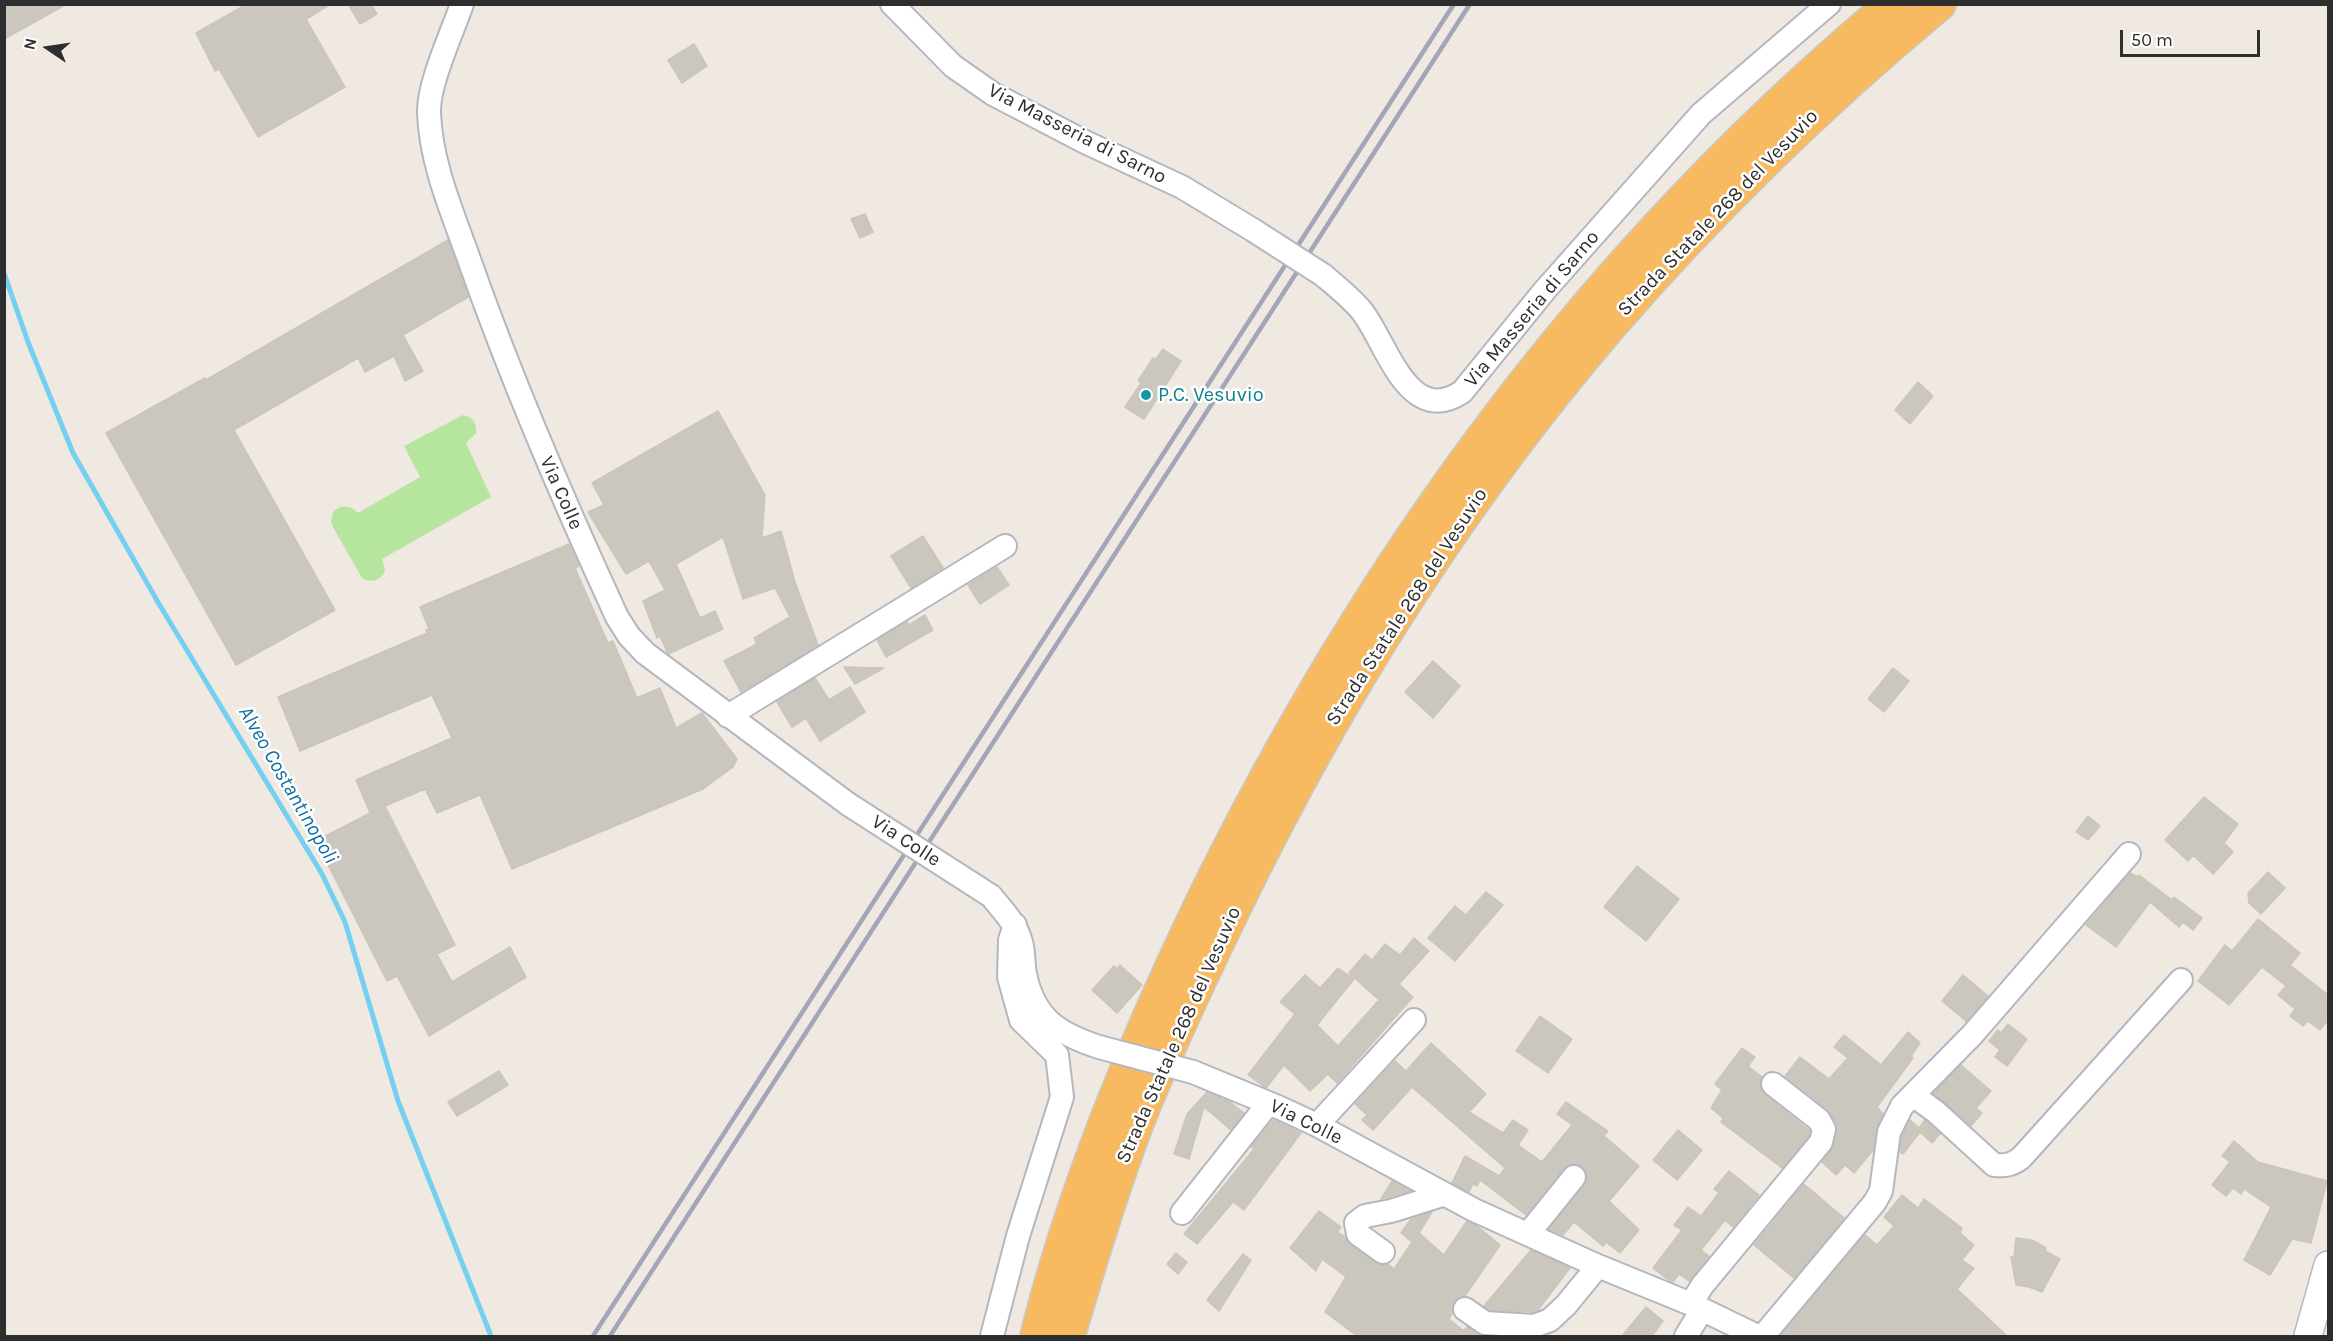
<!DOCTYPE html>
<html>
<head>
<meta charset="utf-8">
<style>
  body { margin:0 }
  #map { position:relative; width:2333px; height:1341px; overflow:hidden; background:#efe9e1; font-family:Karla,sans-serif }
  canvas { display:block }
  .frame { position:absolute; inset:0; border:6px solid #2e2e2e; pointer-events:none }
  .north { position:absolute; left:18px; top:18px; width:60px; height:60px; -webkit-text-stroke:4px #fff; paint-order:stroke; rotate:283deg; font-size:16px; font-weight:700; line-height:24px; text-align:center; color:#2e2e2e }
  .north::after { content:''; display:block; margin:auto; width:21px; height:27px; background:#2e2e2e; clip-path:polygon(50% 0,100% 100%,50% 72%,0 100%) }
  .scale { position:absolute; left:2120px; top:30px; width:140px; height:27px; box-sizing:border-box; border:3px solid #2e2e2e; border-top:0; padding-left:8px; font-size:18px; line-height:21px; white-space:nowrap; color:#2e2e2e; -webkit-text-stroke:4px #fff; paint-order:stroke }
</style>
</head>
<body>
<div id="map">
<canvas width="2333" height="1341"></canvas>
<div class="frame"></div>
<div class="north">N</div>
<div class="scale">50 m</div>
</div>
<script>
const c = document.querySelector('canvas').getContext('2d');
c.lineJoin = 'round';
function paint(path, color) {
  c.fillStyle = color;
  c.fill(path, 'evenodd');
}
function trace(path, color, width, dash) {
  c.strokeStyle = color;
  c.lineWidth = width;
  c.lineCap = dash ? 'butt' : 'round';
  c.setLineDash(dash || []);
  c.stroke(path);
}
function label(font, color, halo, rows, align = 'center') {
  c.font = font + ' Karla,sans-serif';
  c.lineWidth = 5;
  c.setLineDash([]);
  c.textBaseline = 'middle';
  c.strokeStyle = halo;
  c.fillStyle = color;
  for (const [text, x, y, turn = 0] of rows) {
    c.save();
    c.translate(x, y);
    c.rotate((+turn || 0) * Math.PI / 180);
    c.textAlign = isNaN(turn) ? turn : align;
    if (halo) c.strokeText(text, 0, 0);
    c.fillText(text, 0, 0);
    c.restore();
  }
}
const green = new Path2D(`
  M463,415C473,417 477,423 476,433L466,443L491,497L382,559L385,571C380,581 372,583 362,578L333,527L331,522L333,512C341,504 350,505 358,513L420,477L404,446Z`);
const stream = new Path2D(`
  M4,273L28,342L73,453L159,604L322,874L345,922L398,1101L491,1336`);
const building = new Path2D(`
  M4,4H67L4,39Z
  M247,4H331L306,19L345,87L258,137L219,69L215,71L196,33Z
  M348,4H371L377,14L360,24Z
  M694,44L707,66L682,83L668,60Z
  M865,214L873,232L860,238L851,219Z
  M448,240L468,297L403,335L423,371L405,381L394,356L365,372L358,358L234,430L335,610L236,665L106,433L205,378L206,380Z
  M1163,349L1181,361L1144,419L1125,407L1141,383L1138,381L1153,358L1156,359Z
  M1918,382L1933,396L1910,424L1895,410Z
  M718,411L765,495L762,538L781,531L795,582L818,645L741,692L724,661L757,644L754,638L790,617L775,588L743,599L723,537L676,564L700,618L715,611L723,629L668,654L660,636L657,638L643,601L665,590L649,561L626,574L588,512L604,505L592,483Z
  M923,536L943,568L911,588L891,556Z
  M569,544L579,566L575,568L608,643L613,641L637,698L660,688L676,728L702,713L737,759L733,767L703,789L512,869L480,795L437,813L425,789L385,806L455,945L437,954L452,982L510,947L526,977L429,1036L397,976L387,981L316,841L370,813L356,780L452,738L432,695L300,751L278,697L427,633L426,630L429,629L420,607Z
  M997,567L1009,585L980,604L968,585Z
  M925,615L933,630L886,657L877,640L907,622L909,625Z
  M1433,661L1460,686L1433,718L1405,692Z
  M844,667L884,668L855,684Z
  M1893,668L1909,681L1884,712L1868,699Z
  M815,678L829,700L850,687L865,712L820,741L806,718L792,727L777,702Z
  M2204,797L2238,824L2224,843L2233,852L2213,874L2193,855L2188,861L2165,840Z
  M2088,816L2100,826L2088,840L2076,832Z
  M1637,866L1679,899L1646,941L1604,907Z
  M2268,872L2285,888L2261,914L2249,903L2248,893Z
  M2130,873L2138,877L2139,875L2172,900L2174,897L2202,918L2193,930L2183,922L2179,927L2150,902L2116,947L2086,925Z
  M1486,892L1503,905L1455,961L1428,938L1455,906L1466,915Z
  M2258,919L2300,953L2290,965L2328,995V1020L2320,1030L2308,1021L2303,1026L2290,1016L2295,1009L2278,995L2286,986L2262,967L2229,1005L2198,981L2225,945L2232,951Z
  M1414,938L1429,951L1399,984L1413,997L1337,1083L1328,1074L1310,1091L1284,1065L1266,1088L1248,1075L1295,1014L1280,1002L1305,975L1320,988L1338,968L1354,979L1317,1025L1338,1046L1379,1000L1349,973L1365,954L1372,960L1385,944L1400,955Z
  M1120,965L1142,985L1117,1013L1092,990L1114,966L1117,969Z
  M1963,975L1988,996L1966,1021L1942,1001Z
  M1540,1016L1572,1039L1548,1073L1516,1051Z
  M2008,1024L2027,1039L2007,1066L1995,1057L2000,1050L1989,1041L1998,1030L2001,1033Z
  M1908,1032L1920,1043L1911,1056L1913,1058L1877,1107L1883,1114L1876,1130L1873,1150L1854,1173L1845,1165L1836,1175L1822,1162L1834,1145L1837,1132L1836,1122L1827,1109L1785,1076L1800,1057L1829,1079L1848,1058L1834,1047L1844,1035L1881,1065Z
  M1431,1043L1486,1094L1469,1112L1503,1133L1513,1120L1528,1130L1518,1145L1542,1162L1572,1125L1557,1114L1566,1102L1608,1131L1604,1136L1639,1166L1609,1201L1639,1230L1620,1253L1606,1242L1603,1246L1574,1222L1563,1235L1549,1229L1585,1185L1587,1173L1582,1166L1570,1164L1564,1168L1526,1215L1480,1180L1477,1186L1473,1184L1469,1192L1452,1183L1465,1156L1499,1176L1505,1168L1412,1087L1373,1130L1362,1120L1367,1115L1355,1104L1395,1061L1406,1071Z
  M1742,1048L1755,1057L1748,1066L1762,1077L1760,1088L1764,1094L1810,1131L1809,1136L1782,1168L1721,1122L1723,1118L1711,1108L1722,1090L1715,1084Z
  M1961,1065L1991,1091L1976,1108L1982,1113L1971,1126L1933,1093Z
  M499,1071L508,1085L457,1116L448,1102Z
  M1207,1092L1230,1102L1244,1113L1231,1130L1204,1107L1189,1159L1174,1154L1187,1114Z
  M1273,1120L1301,1133L1244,1210L1233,1202L1197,1244L1184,1234L1254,1149L1251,1147Z
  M1910,1120L1919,1128L1925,1120L1940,1134L1932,1143L1920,1132L1903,1154L1900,1152L1902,1136Z
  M1678,1130L1702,1150L1677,1180L1653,1160Z
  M2234,1141L2258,1162L2327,1181L2311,1243L2292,1239L2270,1275L2244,1260L2271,1207L2244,1189L2241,1194L2233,1188L2226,1196L2212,1185L2230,1162L2222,1156Z
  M1729,1171L1759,1195L1733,1227L1725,1220L1701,1250L1709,1256L1689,1281L1679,1274L1673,1282L1670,1281L1653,1268L1682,1230L1674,1225L1688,1207L1701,1216L1719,1193L1714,1189Z
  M1392,1181L1410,1191L1381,1199Z
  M1804,1184L1844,1218L1794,1278L1754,1245Z
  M1902,1195L1918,1208L1924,1199L1962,1228L1960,1233L1974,1245L1962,1260L1974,1268L1957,1289L2007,1336H1780L1865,1235L1877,1245L1894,1226L1884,1217Z
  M1319,1211L1341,1227L1337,1232L1345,1237L1350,1245L1376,1263L1388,1264L1394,1269L1412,1242L1401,1233L1411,1219L1432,1212L1419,1233L1444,1255L1467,1221L1477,1226L1500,1245L1465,1296L1459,1297L1454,1302L1452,1314L1449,1319L1464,1331L1467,1327L1485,1336H1357L1325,1312L1346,1277L1322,1259L1316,1271L1290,1248Z
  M2016,1238L2032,1240L2046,1248L2045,1251L2060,1259L2042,1292L2029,1287L2016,1285L2011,1257H2014Z
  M1531,1250L1570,1268L1538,1310L1532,1312L1490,1310L1484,1306Z
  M1176,1253L1187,1262L1178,1274L1167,1264Z
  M1243,1254L1251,1260L1219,1311L1207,1300Z
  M1646,1307L1663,1321L1652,1336H1622Z`);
const minor = new Path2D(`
  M462,4C452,33 428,84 429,113C431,166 454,216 471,265C514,386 564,502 617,617L629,636L645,653L848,804
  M892,4L953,66L993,94L1085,142L1182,187L1253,230
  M1323,275C1336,286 1350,297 1361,310C1386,340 1407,428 1462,392L1545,290L1701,114L1829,4
  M728,716L1005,546
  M991,896C1002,910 1016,923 1021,942C1024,952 1023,964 1025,974C1034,1019 1059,1034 1099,1047
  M1193,1072L1278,1107L1317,1125L1474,1210L1598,1266L1691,1304L1757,1336
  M1913,1095L1936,1112L1994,1165C2006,1166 2011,1165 2021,1158L2181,980
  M1317,1125L1414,1020
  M1182,1213L1268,1104
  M1528,1234L1574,1177
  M1383,1252L1358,1234L1356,1223L1365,1216L1391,1211L1445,1194
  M1691,1304L1702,1286L1821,1142L1824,1129L1819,1120L1773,1084
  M1465,1309L1485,1323L1534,1326L1550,1320L1566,1305L1598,1266
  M992,1336L1018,1236L1062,1097L1057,1055L1021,1020L1009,977L1010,940L1015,925
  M1686,1336L1702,1310
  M1763,1336L1875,1202L1881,1191L1889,1132L1902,1106L1972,1035L2129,854`);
const tertiary = new Path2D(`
  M2308,1336L2328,1265`);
const trunk = new Path2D(`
  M1037,1336C1074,1188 1134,1045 1200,907C1370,558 1593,254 1892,4
  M1068,1336C1089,1264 1111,1191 1138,1120C1167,1048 1201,976 1235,906C1335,700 1459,502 1608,328C1709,211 1820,103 1939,4`);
const rail = new Path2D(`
  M593,1336L1454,4
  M610,1336L1470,4`);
const minorBridge = new Path2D(`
  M1253,230L1323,275
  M848,804L991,896
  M1099,1047L1193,1072`);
const markers = [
  [1146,395,6,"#0f9aa8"]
];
const streetNames = [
  ["Via Masseria di Sarno",1077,134,27],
  ["Strada Statale 268 del Vesuvio",1718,213,-46],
  ["Via Masseria di Sarno",1532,309,-50],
  ["Via Colle",561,493,66],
  ["Strada Statale 268 del Vesuvio",1407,607,-57],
  ["Via Colle",906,841,33],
  ["Strada Statale 268 del Vesuvio",1179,1035,-66],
  ["Via Colle",1306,1122,26]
];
const cultureNames = [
  ["P.C. Vesuvio",1158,395]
];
const waterNames = [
  ["Alveo Costantinopoli",288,785,60]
];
paint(green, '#b6e59e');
trace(stream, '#75cff0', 5);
paint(building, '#cbc7bf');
trace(building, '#cbc5ba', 1.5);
trace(minor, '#b4b7c1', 26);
trace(tertiary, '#b4b7c1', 30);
trace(trunk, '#c9c9c9', 36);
trace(minor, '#fff', 22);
trace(tertiary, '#fff', 27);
trace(trunk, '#f8ba60', 33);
trace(rail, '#a3a6b8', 4.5);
trace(minorBridge, '#b4b7c1', 26, []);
trace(minorBridge, '#fff', 22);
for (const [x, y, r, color] of markers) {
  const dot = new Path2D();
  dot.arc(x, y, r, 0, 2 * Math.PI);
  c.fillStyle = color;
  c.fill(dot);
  trace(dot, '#fff', 2);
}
label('20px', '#2e2e2e', '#fff', streetNames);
label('20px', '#0d838f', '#fff', cultureNames, 'left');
label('italic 21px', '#0d6fa3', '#fff', waterNames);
</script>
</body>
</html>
